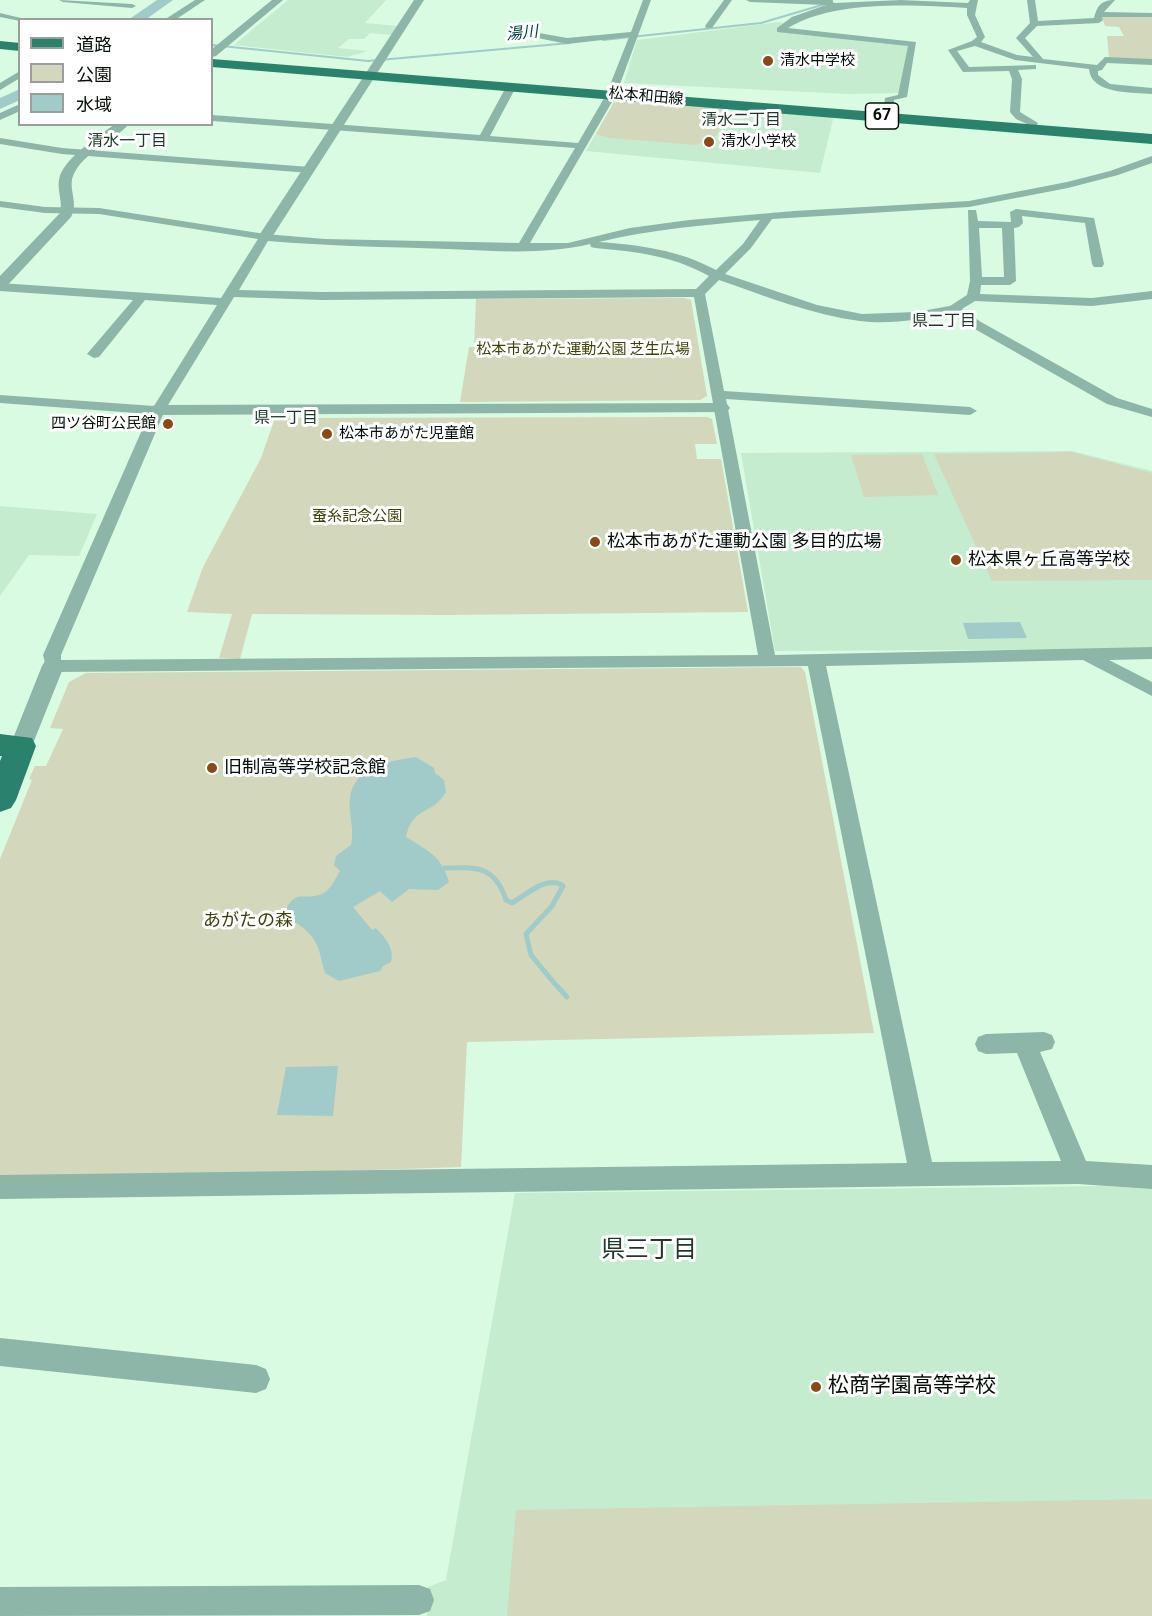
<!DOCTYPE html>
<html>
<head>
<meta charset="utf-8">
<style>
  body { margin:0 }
  #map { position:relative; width:1152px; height:1616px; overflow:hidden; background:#d9fbe1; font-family:Roboto,"Noto Sans JP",sans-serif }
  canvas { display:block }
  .legend { position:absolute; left:18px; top:18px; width:195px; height:108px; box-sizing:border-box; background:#fff; border:2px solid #9b9f9c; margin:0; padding:8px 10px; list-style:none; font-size:18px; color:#040f07 }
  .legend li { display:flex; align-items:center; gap:12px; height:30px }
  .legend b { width:30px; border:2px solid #9b9f9c }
</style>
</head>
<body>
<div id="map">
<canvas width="1152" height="1616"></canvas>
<ul class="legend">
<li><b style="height:8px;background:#2a826c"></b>道路</li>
<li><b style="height:16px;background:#d3d7bb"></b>公園</li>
<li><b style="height:16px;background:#a0cbc9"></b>水域</li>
</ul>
</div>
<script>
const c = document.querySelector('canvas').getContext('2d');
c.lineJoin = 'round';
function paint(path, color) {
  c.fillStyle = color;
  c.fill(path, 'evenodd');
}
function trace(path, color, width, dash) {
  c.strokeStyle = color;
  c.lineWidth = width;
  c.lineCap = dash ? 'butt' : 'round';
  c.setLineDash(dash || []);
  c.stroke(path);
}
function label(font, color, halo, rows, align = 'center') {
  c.font = font + ' Roboto,"Noto Sans JP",sans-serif';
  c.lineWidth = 6;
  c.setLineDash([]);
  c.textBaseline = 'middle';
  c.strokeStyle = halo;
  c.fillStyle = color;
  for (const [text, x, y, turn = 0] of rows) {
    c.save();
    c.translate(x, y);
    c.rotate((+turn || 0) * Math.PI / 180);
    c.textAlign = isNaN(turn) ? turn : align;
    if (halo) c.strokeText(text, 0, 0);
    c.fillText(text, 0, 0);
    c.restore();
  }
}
const built = new Path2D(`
  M288,0H386L365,23L398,26L392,35L370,33L364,39H349L338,48L368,51L347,57L234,45Z
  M780,22L786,24L778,32L903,44L910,47L900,93L848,94L624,83L637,40Z
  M617,97L834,115L820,173L586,151Z
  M1072,451L1152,471V649L775,651L741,453Z
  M0,506L97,514L79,556L29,555L0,596Z
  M1104,1186L1152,1189V1616H427L428,1587L446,1580L515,1193Z`);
const green = new Path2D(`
  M1102,16H1152V61L1109,58L1107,36H1124L1119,27L1105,26Z
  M617,97L728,106L716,136L696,145L609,138L596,134Z
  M684,298L691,300L707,396L700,400L460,402L469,347H474L476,299Z
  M690,417H707L712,419L717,444H695L697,459H721L748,612L447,615L252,614L240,659L219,658L232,614L187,612L203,567L261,458L275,418Z
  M1072,452L1152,473V580L992,581L934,454Z
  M922,454L938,495L864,497L851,455Z
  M801,667L805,672L874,1033L467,1042L461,1167L226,1175L0,1177V859L32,780L29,779L35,766H46L63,729L50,728L69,682L86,673Z
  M1152,1499V1616H507L516,1510Z`);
const water = new Path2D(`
  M1020,622L1027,638L968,639L963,623Z
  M416,757L434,768L435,773L444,780L446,792C432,816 413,805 406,837C428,851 441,855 449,882L438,890L409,889L392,902L380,891L353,907L372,930L376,928C385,938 395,948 391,962L383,966L380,971L339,981L325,973C319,953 320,941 302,927C295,921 290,922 284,914C296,886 302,902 322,894C331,890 335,879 340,871L334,865L336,856L351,845C355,829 348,814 350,798C354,766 390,761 416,757Z
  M338,1066L333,1116L277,1115L286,1067Z`);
const streamFar1 = new Path2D(`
  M603,40L761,23L832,2V0
  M212,45L368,61L570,43`);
const stream = new Path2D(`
  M445,868C477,867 495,866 506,900L512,903C526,895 548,874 563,886L552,906L526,934L531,955L555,984
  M557,986L567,997`);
const river = new Path2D(`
  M157,0H173L145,20H128Z
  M20,89V100L0,109V98Z`);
const minor = new Path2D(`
  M59,0L132,4L136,6L132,8L63,2Z
  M195,0H205L175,20H164Z
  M643,0H651L616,95L530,243H568L630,228L689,220L794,211L969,201L1067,182L1110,171L1152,156V163L1118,175L1068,188L969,207L772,219L751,248L725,274L817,305L862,314L916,312L950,306L967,295L970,281L968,210H976L978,221L1011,222L1010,212L1016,209L1094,218L1104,264L1102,267H1094L1092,264L1085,223L1022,216L1023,223L1019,227L1014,228L1016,281L1010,285H981L980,294L1092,298L1152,291V299L1092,306L975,301L962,309L981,322L1117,398L1152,409V417L1107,404L973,328L952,313C923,319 890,325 860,321C812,315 765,296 719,280L705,294L724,391L970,407L977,411L970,415L726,399L775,655L1152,647V659L1109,660L1152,682V696L1083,660L826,666L932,1162L1061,1161L1017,1053L986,1054L978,1051L975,1044L978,1037L986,1034L1044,1032L1052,1035L1055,1042L1052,1049L1040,1052L1086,1161L1152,1165V1189L1078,1184L0,1199V1175L907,1163L808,666L53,672L47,670L43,655L149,414L0,403V395L154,406L217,305L145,300L99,357L94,358L87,354L133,300L0,291V283L221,298L258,239L99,214L45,213L0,207V201L45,207L99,208L265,234L325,239L519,243L575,148L212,121V115L480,135L506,87L511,84L516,87L490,136L578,143L606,95L629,37L567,44L533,37L526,27L533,25L539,33L567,38L631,32ZM760,220L743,244L716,270C679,250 640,245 599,242C652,229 706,225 760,220ZM979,228H1002L1004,277H982ZM268,241C328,246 388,247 448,249C494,251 545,255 590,244L591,247L595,248C637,252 671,255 709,276L696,289L322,292L239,290ZM234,297L322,300L694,297L758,655L61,660V655L165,410Z
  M724,0H732L712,28H706L705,26Z
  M746,0H833L832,2L835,3L901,0L968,3L970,0H978L975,15L985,37L981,42L1017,55L1033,57L1016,38L1030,23L1027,0H1035L1038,21L1094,18C1097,7 1100,0 1115,0L1104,12L1152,13V17H1102L1103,20L1099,23L1037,26L1025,38L1043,59L1097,65L1105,57L1152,59V65L1107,63L1102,70L1098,71V75L1110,84L1152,88V94C1133,92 1091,95 1089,69L1015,60L975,46L957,51L969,67L1036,65V69L1018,70L1022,79L1020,112L1038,123L1033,131L1030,132L1025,129L1027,124L1016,119L1010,112L1012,79L1009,71L963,72L948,50L972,41L977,37L967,15V8C912,5 835,0 788,28L916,42L907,97L894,100L893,117L888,120L883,117L885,98L898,95L908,46L777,32V28L792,17L826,5L750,2Z
  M0,13L29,20H20V21L0,17Z
  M20,71V78L0,90V83Z
  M20,104V111L0,120V113Z
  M0,138L62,148L310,167L315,170L310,173L62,154L0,144Z
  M0,1338L256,1365L266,1369L270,1379L266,1389L256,1393L0,1366Z
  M419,1585L430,1589L434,1600L430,1611L419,1615L0,1616V1587Z`);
const tertiary = new Path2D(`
  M272,0H283L216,56L212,57V49Z
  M414,0H424L272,237L270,240H260L258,237Z
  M115,124H129C113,142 83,152 73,176C68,189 79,203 71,217L5,288L0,289V276L60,213C63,201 57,191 59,180C62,159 98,137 115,124Z
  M721,403L727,404L730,408L727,412L158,415L152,414L149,410L152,406L158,405Z
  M53,659L61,661L64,666L32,746L29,752L21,754L13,752L10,746L42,666L45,661Z`);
const primary = new Path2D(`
  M0,41L20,43V51L0,49Z
  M212,59L1152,134V144L212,67Z
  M0,734L32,738L36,746L16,800L11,808L0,812V761L2,756H0Z`);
const markers = [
  [768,61,6,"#8b4917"],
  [709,142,6,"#8b4917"],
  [168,424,6,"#8b4917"],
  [327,434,6,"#8b4917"],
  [595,542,6,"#8b4917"],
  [956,560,6,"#8b4917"],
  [212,768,6,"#8b4917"],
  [816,1387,6,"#8b4917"]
];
const farPoinames = [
  ["清水中学校",780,61],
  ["清水小学校",721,142],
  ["四ツ谷町公民館",156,424,"right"],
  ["松本市あがた児童館",339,434]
];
const farStreetnames = [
  ["松本和田線",646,97,5]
];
const farParknames = [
  ["松本市あがた運動公園 芝生広場",583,350],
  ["蚕糸記念公園",357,517]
];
const farWaternames = [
  ["湯川",522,34,-6]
];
const shields = [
  [882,116,33]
];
const shieldNames = [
  ["67",882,116]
];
const farNeighbourhoodnames = [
  ["清水二丁目",741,121],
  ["清水一丁目",127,142],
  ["県二丁目",944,322],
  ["県一丁目",286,419]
];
const poiNames = [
  ["松本市あがた運動公園 多目的広場",607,542],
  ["松本県ヶ丘高等学校",968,560],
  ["旧制高等学校記念館",224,768]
];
const parkNames = [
  ["あがたの森",248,921]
];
const nearPoinames = [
  ["松商学園高等学校",828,1387]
];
const nearNeighbourhoodnames = [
  ["県三丁目",649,1251]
];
paint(built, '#c5eccf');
paint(green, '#d3d7bb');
paint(water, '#a0cbc9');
trace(streamFar1, '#a0cbc9', 2);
trace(stream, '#a0cbc9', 5);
paint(river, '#a0cbc9');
paint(minor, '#8db5a8');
paint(tertiary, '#8db5a8');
paint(primary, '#2a826c');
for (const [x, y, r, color] of markers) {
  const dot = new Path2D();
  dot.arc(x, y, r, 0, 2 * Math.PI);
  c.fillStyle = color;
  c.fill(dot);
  trace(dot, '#fff', 2);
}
label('15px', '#040f07', '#fff', farPoinames, 'left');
label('15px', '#040f07', '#fff', farStreetnames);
label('15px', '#3f4208', '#fff', farParknames);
label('italic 16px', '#004544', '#fff', farWaternames);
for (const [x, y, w] of shields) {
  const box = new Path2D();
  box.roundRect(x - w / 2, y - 13, w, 26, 4.5);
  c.fillStyle = '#fff';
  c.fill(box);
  trace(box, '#040f07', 1.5);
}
label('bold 16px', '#040f07', null, shieldNames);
label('16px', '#1e3a27', '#fff', farNeighbourhoodnames);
label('18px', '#040f07', '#fff', poiNames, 'left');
label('18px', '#3f4208', '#fff', parkNames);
label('21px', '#040f07', '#fff', nearPoinames, 'left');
label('24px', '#1e3a27', '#fff', nearNeighbourhoodnames);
</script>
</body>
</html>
